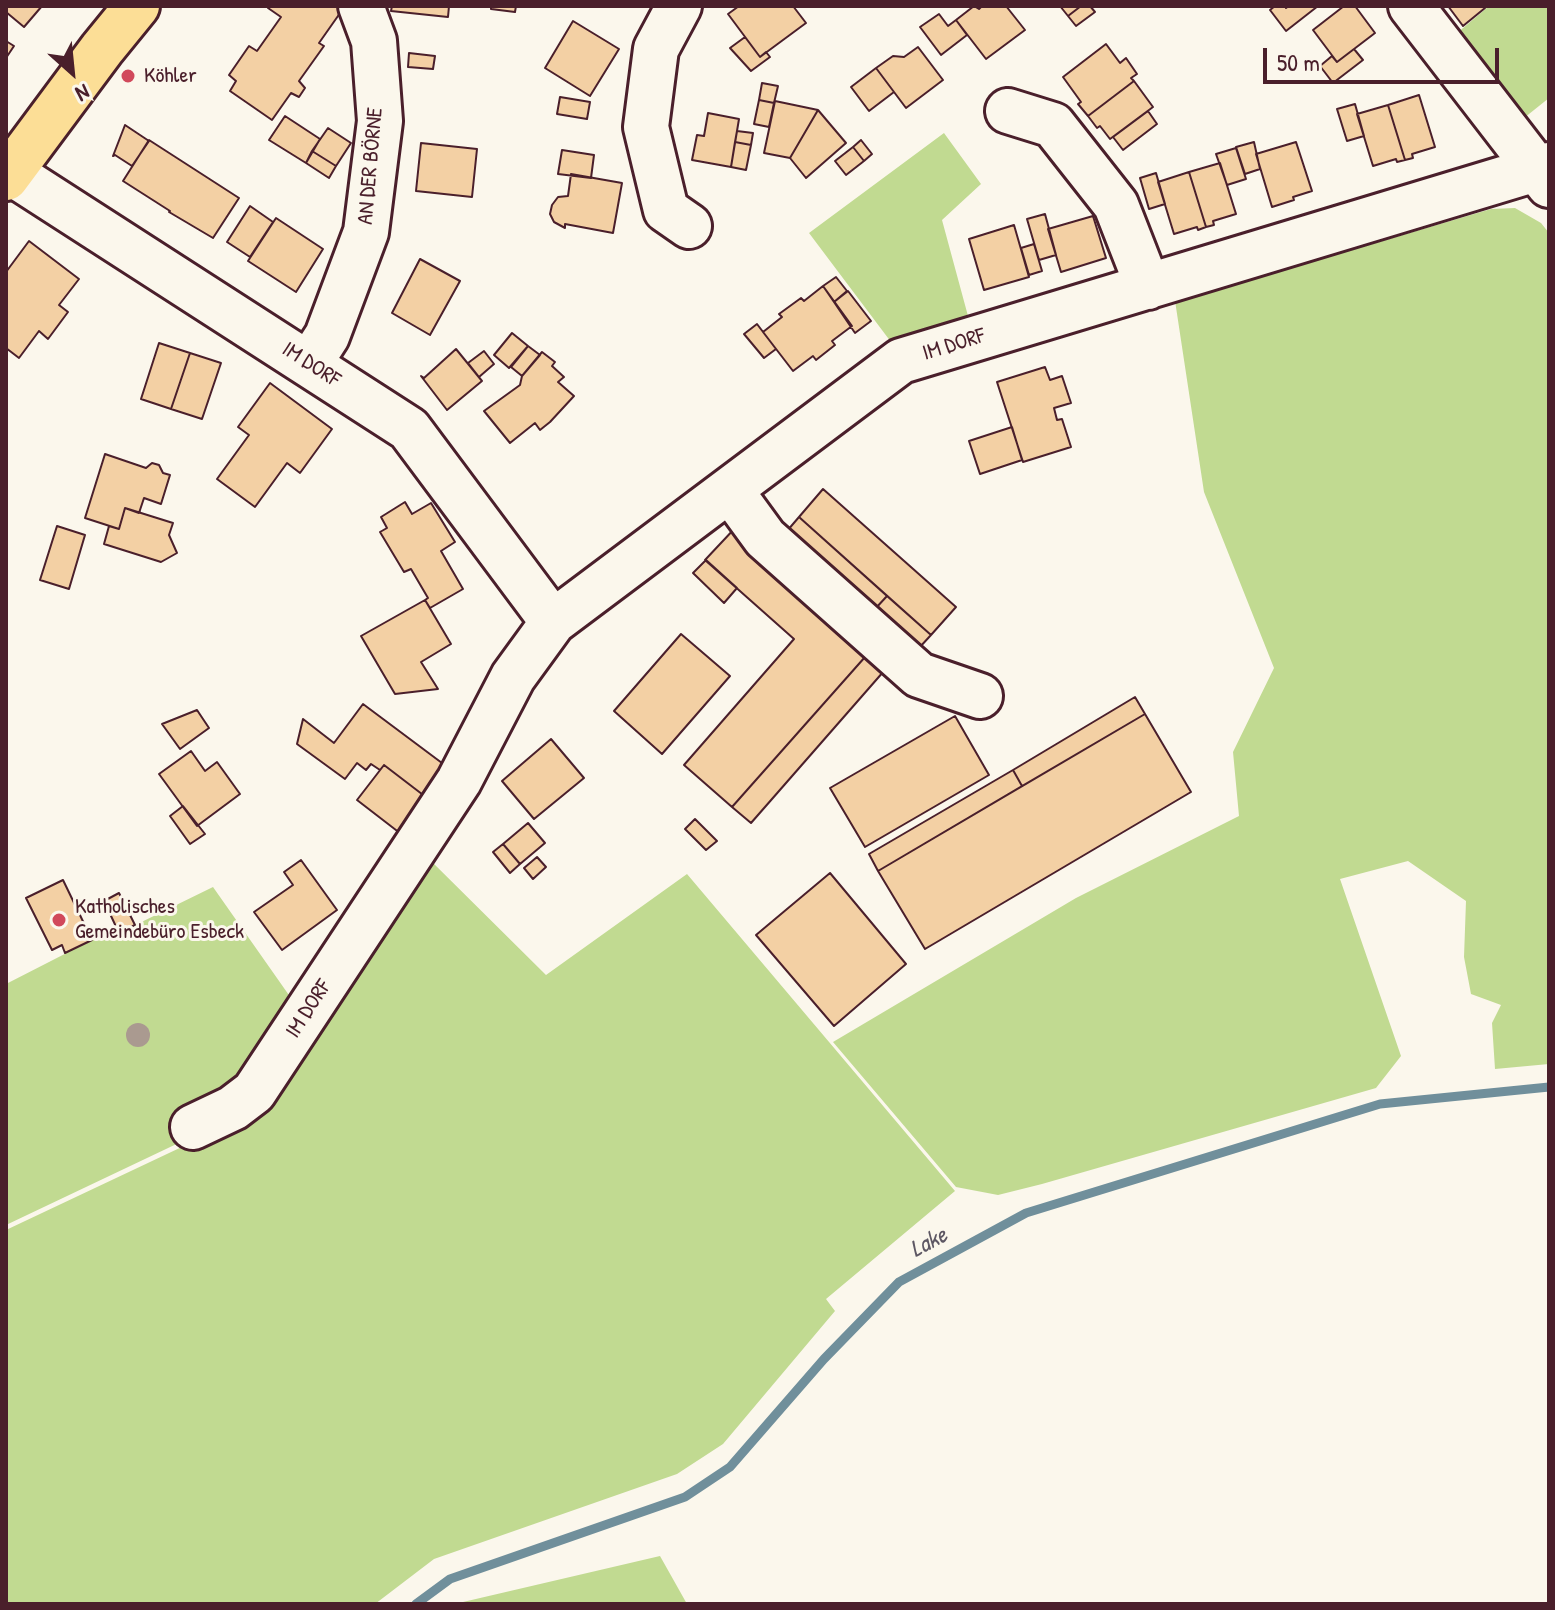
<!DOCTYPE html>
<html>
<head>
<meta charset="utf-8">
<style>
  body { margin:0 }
  #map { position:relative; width:1555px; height:1610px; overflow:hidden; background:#fbf7ec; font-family:"Patrick Hand",sans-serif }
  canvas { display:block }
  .frame { position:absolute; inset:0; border:8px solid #4a1f2b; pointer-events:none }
  .north { position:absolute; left:32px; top:32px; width:80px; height:80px; -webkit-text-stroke:6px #fbf7ec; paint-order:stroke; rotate:153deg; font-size:22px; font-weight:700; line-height:32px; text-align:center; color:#4a1f2b }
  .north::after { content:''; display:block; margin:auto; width:28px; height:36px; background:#4a1f2b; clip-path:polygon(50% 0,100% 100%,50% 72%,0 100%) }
  .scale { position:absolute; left:1263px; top:48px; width:236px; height:36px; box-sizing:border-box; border:4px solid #4a1f2b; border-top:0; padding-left:10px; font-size:24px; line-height:28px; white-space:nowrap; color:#4a1f2b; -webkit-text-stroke:6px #fbf7ec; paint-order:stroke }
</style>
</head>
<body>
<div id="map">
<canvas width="1555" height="1610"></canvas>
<div class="frame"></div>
<div class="north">N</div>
<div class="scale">50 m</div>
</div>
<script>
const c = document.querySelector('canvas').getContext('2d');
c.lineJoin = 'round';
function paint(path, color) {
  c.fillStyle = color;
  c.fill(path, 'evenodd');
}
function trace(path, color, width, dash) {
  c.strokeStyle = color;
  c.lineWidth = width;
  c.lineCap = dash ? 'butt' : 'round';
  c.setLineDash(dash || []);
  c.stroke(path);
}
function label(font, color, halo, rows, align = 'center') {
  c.font = font + ' "Patrick Hand",sans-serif';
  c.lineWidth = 6;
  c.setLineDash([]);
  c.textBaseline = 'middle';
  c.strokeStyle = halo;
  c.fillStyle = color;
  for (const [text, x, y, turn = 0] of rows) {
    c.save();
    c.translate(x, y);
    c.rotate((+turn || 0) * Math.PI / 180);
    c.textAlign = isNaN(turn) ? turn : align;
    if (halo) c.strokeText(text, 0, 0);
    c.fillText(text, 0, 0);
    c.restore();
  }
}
const green = new Path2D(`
  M1489,6H1549V98L1524,118L1456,34Z
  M944,133L981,184L942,220L968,316L891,342L809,233Z
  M1515,208L1541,223L1549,233V1064L1495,1069L1492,1023L1501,1005L1471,994L1464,957L1466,901L1408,861L1340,879L1401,1056L1376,1088L1042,1184L998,1195L956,1187L833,1042L1076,898L1239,816L1233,752L1274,668L1204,492L1174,294L1233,277L1236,284L1491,209Z
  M425,855L546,975L687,874L955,1191L826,1299L835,1311L723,1444L677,1474L434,1559L375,1604H6V1230L258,1111Z
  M213,887L298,1008L206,1130L6,1225V984L92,940L119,933Z
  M660,1556L687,1604H459L463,1602Z`);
const stream = new Path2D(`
  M416,1604L450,1579L685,1497L730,1467L824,1359L899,1282L1026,1213L1380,1104L1549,1087`);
const building = new Path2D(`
  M6,6H42L24,27L6,12Z
  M270,6H345L319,43L324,46L299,81L305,88L299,97L291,93L272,120L230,91L236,81L229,75L249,46L257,51L281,17L268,8Z
  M392,6H449L448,17L391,11Z
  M491,6H516L515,12L491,9Z
  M739,6H793L806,23L760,57L728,14Z
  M974,6L979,9L982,6H1006L1025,30L986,59L956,20Z
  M1060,6H1081L1068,16Z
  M1081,6H1090L1095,12L1076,26L1068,16Z
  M1275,6H1285L1286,8L1289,6H1318L1286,31L1270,10Z
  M1344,6H1355L1375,33L1337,62L1313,30Z
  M1448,6H1484L1485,8L1463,26Z
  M939,14L948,26L956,20L967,35L941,55L920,27Z
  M573,21L619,49L590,96L545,68Z
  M745,37L760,57L766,52L770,57L751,71L730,48Z
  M6,41L14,46L6,58Z
  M1106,44L1120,63L1126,58L1137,74L1131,78L1134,81L1088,116L1078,104L1081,102L1063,77Z
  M918,47L943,80L906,108L876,68L893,56L904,57Z
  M1354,49L1363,60L1333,83L1320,66L1332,56L1337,62Z
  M409,53L435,56L433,69L408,67Z
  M876,68L894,92L869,111L851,87Z
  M1134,81L1153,107L1110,139L1100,126L1097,128L1088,116Z
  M762,83L778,86L774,103L759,100Z
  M1419,95L1435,147L1412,154L1413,158L1405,160L1388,105Z
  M560,97L590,102L587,119L557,114Z
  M759,100L774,103L769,127L754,124Z
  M775,101L818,110L790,158L764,153Z
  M1355,104L1364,136L1347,141L1337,109Z
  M1388,105L1405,160L1397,162L1396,159L1373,166L1357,114Z
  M818,110L846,143L806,178L790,158Z
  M1148,111L1157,124L1123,150L1113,137Z
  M708,113L739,119L731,167L692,160L697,135L704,136Z
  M285,116L320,139L306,163L269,140Z
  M125,125L149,141L132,166L115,155L113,156Z
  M328,128L351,143L336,166L312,151Z
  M737,131L753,133L751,145L735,142Z
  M149,140L239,198L213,238L169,212L170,211L123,181Z
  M861,140L872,154L864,161L853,147Z
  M735,142L751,145L746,170L731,167Z
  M1254,142L1260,169L1245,174L1236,147Z
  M1296,142L1312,191L1293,197L1294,200L1272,207L1256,154Z
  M421,143L477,149L472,197L416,191Z
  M853,147L864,161L846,175L835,161Z
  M1236,148L1246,179L1227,185L1216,154Z
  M562,150L594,155L591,178L558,174Z
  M312,151L336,166L329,178L306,163Z
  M1220,163L1236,214L1213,221L1214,225L1206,227L1189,172Z
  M1189,172L1206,227L1198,230L1197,227L1174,234L1158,182Z
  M1156,173L1165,204L1149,209L1140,178Z
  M571,174L622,183L613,233L565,224V228L554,222L550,214L552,205L558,197L568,196Z
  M250,206L273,222L250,257L227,242Z
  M1045,214L1056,255L1039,260L1027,219Z
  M1093,216L1106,258L1061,272L1048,229Z
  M276,218L323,249L296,292L248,261Z
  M1014,225L1029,277L984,290L969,239Z
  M29,241L79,279L59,305L68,312L48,339L39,331L19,358L6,348V272Z
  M1034,244L1042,271L1029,275L1021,248Z
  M420,259L460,281L430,335L392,313Z
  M836,277L847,291L834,302L823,286Z
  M823,286L852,326L832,341L835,345L816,360L813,356L793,371L763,332L782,317L779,314L801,298L804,301Z
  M848,291L871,321L855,333L834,302Z
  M757,324L776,349L764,358L744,334Z
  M512,333L528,346L509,368L494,355Z
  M159,343L190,353L171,409L141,399Z
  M528,346L540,355L522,376L511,367Z
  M456,349L482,381L447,410L421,376L424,378Z
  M484,351L494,364L479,377L468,363Z
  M542,352L555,362L552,366L564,377L558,382L574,396L550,422L540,430L535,423L510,443L484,411L520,385L522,376Z
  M190,353L221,363L202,419L171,409Z
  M1045,367L1050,380L1062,376L1071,403L1054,408L1057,420L1062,419L1071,447L1023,462L997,382Z
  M270,383L332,429L300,473L287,463L255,507L217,479L249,435L238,427Z
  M1012,427L1022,460L980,474L969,441Z
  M105,454L146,468L152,463L159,465L163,473L170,475L161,504L144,498L139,513L125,508L119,529L85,518Z
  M823,489L956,607L931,635L799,517Z
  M405,502L412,514L431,503L455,542L441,551L463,589L430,608L425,600L428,598L411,569L404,572L380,532L387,528L381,517Z
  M125,508L173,523L169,535L177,553L161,562L104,544L109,526L119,529Z
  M799,517L887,596L875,609L787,531Z
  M57,526L85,535L69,589L40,580Z
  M736,527L873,648L732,807L684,765L794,639L705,560Z
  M706,560L737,588L724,603L693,573Z
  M887,596L931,635L919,648L875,609Z
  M425,600L451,644L421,662L438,689L395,694L361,636Z
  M681,634L730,676L662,754L614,711Z
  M873,648L891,663L751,823L732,807Z
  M1135,697L1145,714L1022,786L1013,770Z
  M363,704L454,772L431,801L384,765L380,770L371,764L366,770L357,763L345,779L297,744L303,719L334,743Z
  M197,710L209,728L180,749L162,724Z
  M1145,714L1191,792L925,949L878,871Z
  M955,716L989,775L865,847L830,788Z
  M551,739L584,778L534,819L502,781Z
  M191,751L205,771L217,762L240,794L197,826L159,774Z
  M384,765L431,801L405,837L357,800Z
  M1013,770L1022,786L878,871L869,854Z
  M183,806L205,834L190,844L170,816Z
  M695,819L717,841L706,850L685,829Z
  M528,823L545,843L520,864L503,844Z
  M503,844L520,864L510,873L493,852Z
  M537,857L546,867L533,879L524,868Z
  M301,860L337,910L282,950L254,912L293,885L284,872Z
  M830,873L906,964L834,1026L756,935Z
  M63,880L92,940L65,953L62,945L52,950L26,898Z
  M119,893L135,925L119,933L104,901Z`);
const minor = new Path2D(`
  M679,6L656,49L646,127L666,210L689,226
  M1411,6L1549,185
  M1008,111L1053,125L1116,205L1148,287
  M10,172L409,429L553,622
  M309,364L327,336L366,232L380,121L374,41L361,6
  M730,490L765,538L919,675L980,696
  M193,1127L233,1108L254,1092L459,781L513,677L553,622L901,361L1549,165`);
const major = new Path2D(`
  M6,178L102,49L137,6`);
const trees = [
  [138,1035]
];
const markers = [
  [128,76,8,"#d1495b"],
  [59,920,8,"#d1495b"]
];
const poiNames = [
  ["Köhler",144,76],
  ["Katholisches",75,907],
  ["Gemeindebüro Esbeck",75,932]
];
const streetNames = [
  ["AN DER BÖRNE",371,166,-85],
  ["IM DORF",954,345,-17],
  ["IM DORF",311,365,33],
  ["IM DORF",309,1009,-57]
];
const waterNames = [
  ["Lake",929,1243,-28]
];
paint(green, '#c1da91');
trace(stream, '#708f9b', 9);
paint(building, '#f3d0a4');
trace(building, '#4a1f2b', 2);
trace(minor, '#4a1f2b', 50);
trace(major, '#4a1f2b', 50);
trace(minor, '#fbf7ec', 44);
trace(major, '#fcde96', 44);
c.fillStyle = '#aa9a90';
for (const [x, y] of trees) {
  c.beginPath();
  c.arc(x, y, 12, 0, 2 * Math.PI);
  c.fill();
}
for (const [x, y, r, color] of markers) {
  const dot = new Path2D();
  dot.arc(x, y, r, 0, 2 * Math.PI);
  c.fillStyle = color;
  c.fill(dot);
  trace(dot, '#fbf7ec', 3);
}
label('22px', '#4a1f2b', '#fbf7ec', poiNames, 'left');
label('22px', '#4a1f2b', '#fbf7ec', streetNames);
label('italic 24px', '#5d5763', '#fbf7ec', waterNames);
</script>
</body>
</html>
